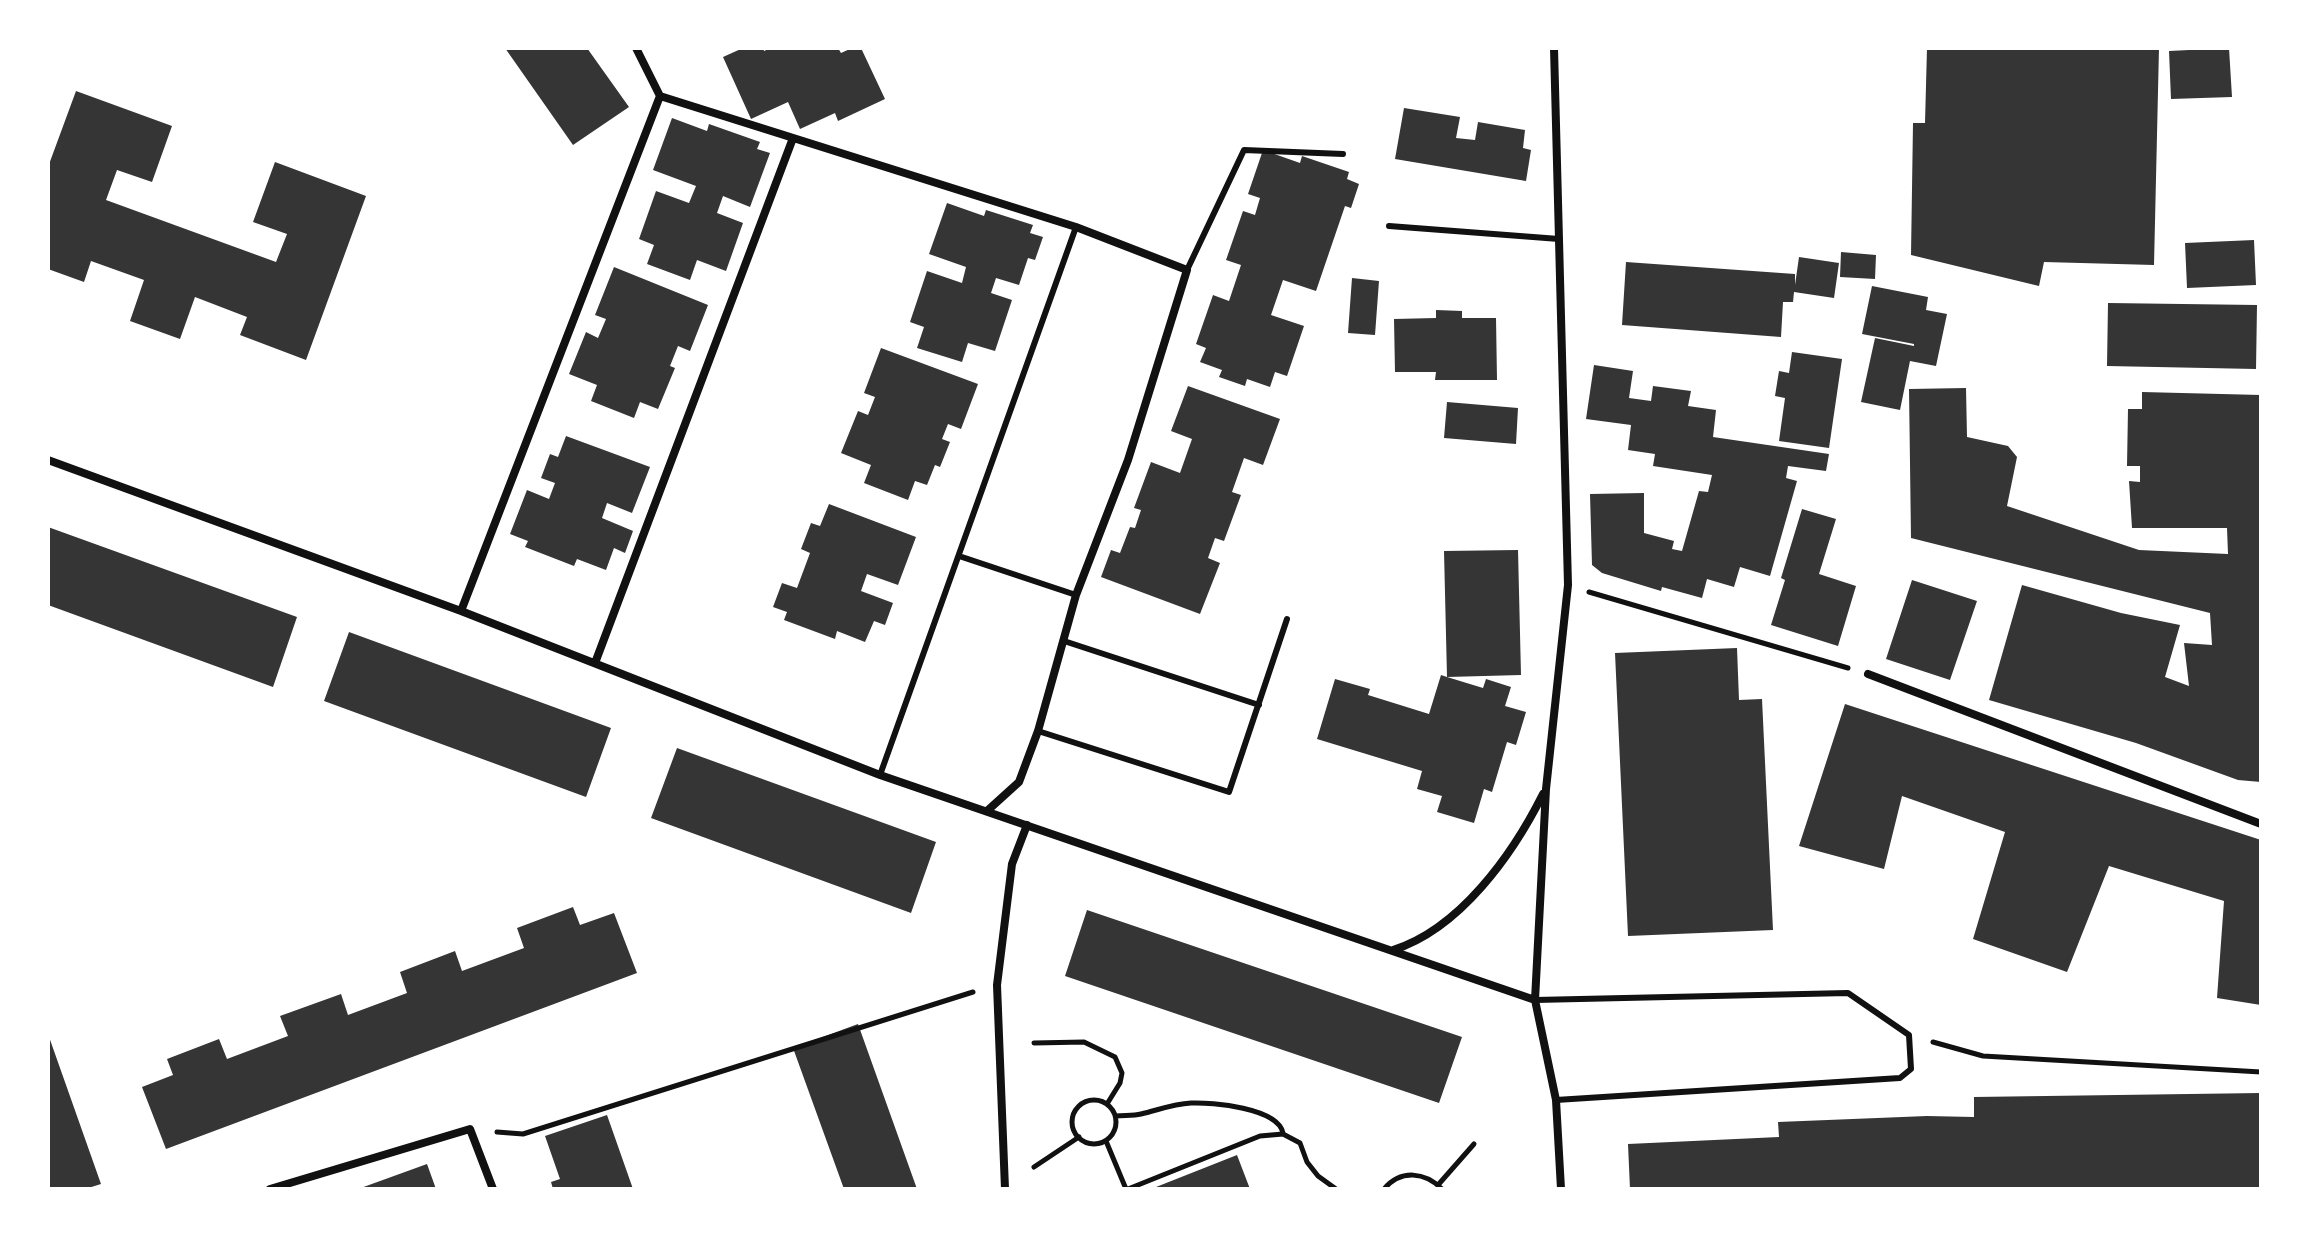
<!DOCTYPE html>
<html>
<head>
<meta charset="utf-8">
<style>
  body { margin:0 }
  #map { position:relative; width:2309px; height:1237px; overflow:hidden; background:#fff; font-family:"PT Sans",sans-serif }
  canvas { display:block }
  .frame { position:absolute; inset:0; border:50px solid #fff; pointer-events:none }
</style>
</head>
<body>
<div id="map">
<canvas width="2309" height="1237"></canvas>
<div class="frame"></div>
</div>
<script>
const c = document.querySelector('canvas').getContext('2d');
c.lineJoin = 'round';
function paint(path, color) {
  c.fillStyle = color;
  c.fill(path, 'evenodd');
}
function trace(path, color, width, dash) {
  c.strokeStyle = color;
  c.lineWidth = width;
  c.lineCap = dash ? 'butt' : 'round';
  c.setLineDash(dash || []);
  c.stroke(path);
}
const building = new Path2D(`
  M505,48H587L629,107L573,145Z
  M743,48H763L764,51L771,48H838L841,53L852,48H861L885,99L838,121L835,113L800,129L788,102L751,119L723,57Z
  M1927,48H2159L2154,265L2044,262L2039,286L1911,255L1913,123H1925Z
  M2229,48L2232,97L2171,99L2169,51Z
  M76,91L172,126L152,182L117,170L106,200L276,262L287,234L253,222L275,162L366,196L306,360L240,335L247,317L195,297L180,339L130,321L144,280L91,261L84,282L48,269V167Z
  M1404,108L1460,117L1456,138L1475,140L1478,122L1525,130L1523,148L1531,150L1526,181L1395,159Z
  M672,118L707,131L709,124L760,142L757,149L770,153L750,207L723,196L717,213L743,223L726,271L697,260L690,280L647,264L654,245L639,239L656,191L689,203L696,186L653,170Z
  M1263,150L1300,163L1302,156L1349,172L1347,179L1359,184L1351,208L1345,206L1316,291L1283,280L1271,315L1304,326L1287,376L1275,372L1270,387L1247,379L1245,386L1219,377L1222,370L1200,362L1206,348L1196,344L1213,295L1229,301L1241,265L1226,260L1243,211L1255,215L1260,198L1248,194Z
  M947,203L984,216L986,210L1033,225L1030,233L1043,237L1035,260L1028,258L1019,285L996,278L991,293L1012,300L995,351L968,343L962,362L917,348L924,327L910,322L927,271L962,283L966,267L929,254Z
  M2254,240L2256,285L2187,288L2185,243Z
  M1841,252L1876,255L1875,279L1840,277Z
  M1799,257L1839,263L1834,298L1794,292L1793,302H1783L1781,337L1622,325L1626,262L1795,274V285Z
  M614,267L708,305L690,351L678,346L670,366L675,368L658,409L640,402L634,418L591,401L597,385L569,374L586,332L598,338L606,319L595,315Z
  M1352,278L1379,281L1375,335L1348,333Z
  M1872,286L1928,297L1926,310L1947,314L1936,366L1910,361L1900,410L1861,402L1875,338L1914,346V344L1862,334Z
  M2108,303L2257,305L2256,369L2107,366Z
  M1436,310L1462,311V318H1496L1497,380H1435L1436,372H1395L1394,319L1436,318Z
  M881,348L978,384L961,429L948,424L942,439L950,442L940,467L935,465L927,485L915,481L908,500L864,483L871,465L841,453L858,411L868,415L875,397L864,393Z
  M1792,352L1842,359L1829,448L1779,441L1785,398L1775,396L1779,371L1789,373Z
  M1594,365L1633,371L1629,398L1651,401L1653,386L1691,391L1688,406L1716,410L1713,437L1829,454L1826,471L1788,466L1786,478L1797,481L1770,576L1740,567L1734,587L1707,579L1702,598L1662,587L1661,591L1602,573L1592,565L1590,494L1644,493V533L1674,541L1672,549L1682,551L1699,491L1708,492L1712,475L1653,466L1655,454L1628,450L1631,425L1586,419Z
  M1188,386L1280,419L1263,465L1244,458L1232,492L1241,495L1224,541L1215,538L1208,558L1220,563L1200,614L1101,577L1111,550L1120,553L1130,527L1135,528L1141,510L1134,508L1151,462L1180,473L1192,439L1171,431Z
  M1966,388L1967,437L2008,446L2017,457L2007,506L2139,550L2228,554L2227,528H2132L2129,481L2140,482V466H2127L2128,409H2142V392L2261,395V782L2238,780L2136,743L1989,700L2022,585L2121,613L2180,625L2165,677L2189,686L2184,643L2212,645L2210,613L1911,538L1909,389Z
  M1447,402L1518,408L1516,444L1444,438Z
  M566,436L650,467L632,513L607,503L602,518L633,531L625,553L614,548L606,570L577,559L574,566L525,547L528,541L510,534L527,490L549,499L555,483L541,478L550,454L558,457Z
  M829,504L916,537L898,585L867,574L861,591L893,603L885,625L874,621L865,642L837,631L835,639L784,620L787,612L773,607L782,583L797,588L810,553L801,549L811,523L820,526Z
  M1802,509L1836,519L1819,574L1856,586L1838,646L1771,625L1785,580L1781,578Z
  M48,527L297,617L273,687L48,605Z
  M1518,550L1521,675L1447,677L1483,688L1486,679L1511,687L1505,706L1526,712L1516,745L1507,742L1492,792L1484,789L1474,823L1437,812L1442,796L1417,789L1422,771L1317,739L1335,679L1370,689L1368,695L1429,714L1441,675L1447,677L1444,551Z
  M1912,580L1977,601L1950,680L1886,659Z
  M349,632L611,728L586,797L324,701Z
  M1737,648L1739,700L1762,699L1773,930L1628,936L1615,653Z
  M1845,704L2261,840V1005L2217,998L2224,901L2109,866L2067,972L1973,939L2005,832L1902,796L1884,869L1799,846Z
  M677,748L936,842L911,913L651,818Z
  M573,907L580,925L614,913L637,973L166,1149L142,1087L173,1075L167,1059L219,1039L227,1059L288,1036L280,1016L341,994L348,1015L407,993L400,972L455,951L462,971L524,948L517,928Z
  M1087,910L1462,1037L1439,1103L1065,976Z
  M858,1024L917,1189H844L793,1048Z
  M48,1034L101,1184L85,1189H48Z
  M2261,1093V1189H1630L1628,1144L1779,1137L1778,1122L1927,1116L1974,1117V1097Z
  M607,1115L633,1189H553L551,1182L560,1179L545,1136Z
  M1237,1155L1250,1189H1151Z
  M427,1164L436,1189H358Z`);
const path = new Path2D(`
  M1589,592L1848,668
  M1933,1042L1983,1056L2261,1072
  M1034,1043L1084,1042L1115,1057L1122,1073L1120,1083L1107,1104
  M1072 1122a22 22 0 1 1 44 0a22 22 0 1 1-44 0Z
  M1116,1116C1124,1115 1133,1116 1141,1114C1158,1110 1173,1104 1191,1103C1212,1102 1278,1108 1283,1133
  M497,1132L523,1134L973,992
  M1106,1141L1126,1189
  M1034,1167L1079,1137
  M1438,1185L1474,1144
  M1128,1189L1260,1136L1283,1134L1300,1143L1307,1162L1318,1176L1336,1189
  M1384,1189C1401,1169 1425,1172 1442,1189`);
const service = new Path2D(`
  M1389,226L1559,239
  M1187,270L1244,150L1343,154
  M959,556L1076,595
  M1064,641L1259,705
  M1038,731L1229,792L1287,619
  M880,775L1076,227
  M1535,1000L1848,993L1909,1035L1911,1069L1900,1078L1556,1100`);
const minor = new Path2D(`
  M1554,48L1568,585L1546,789L1535,1000L1556,1100L1561,1189
  M660,96L1076,227L1187,270L1128,460L1076,595L1038,731L1019,782L987,811
  M48,460L461,611L880,775L1535,1000
  M461,611L660,96L636,48
  M595,663L793,138
  M1868,674L2261,824
  M1393,950C1460,929 1513,854 1543,794
  M270,1189L470,1129L493,1189
  M1005,1189L997,985L1012,864L1027,825`);
paint(building, '#353535');
trace(path, '#111', 5);
trace(service, '#111', 6);
trace(minor, '#111', 8);
</script>
</body>
</html>
